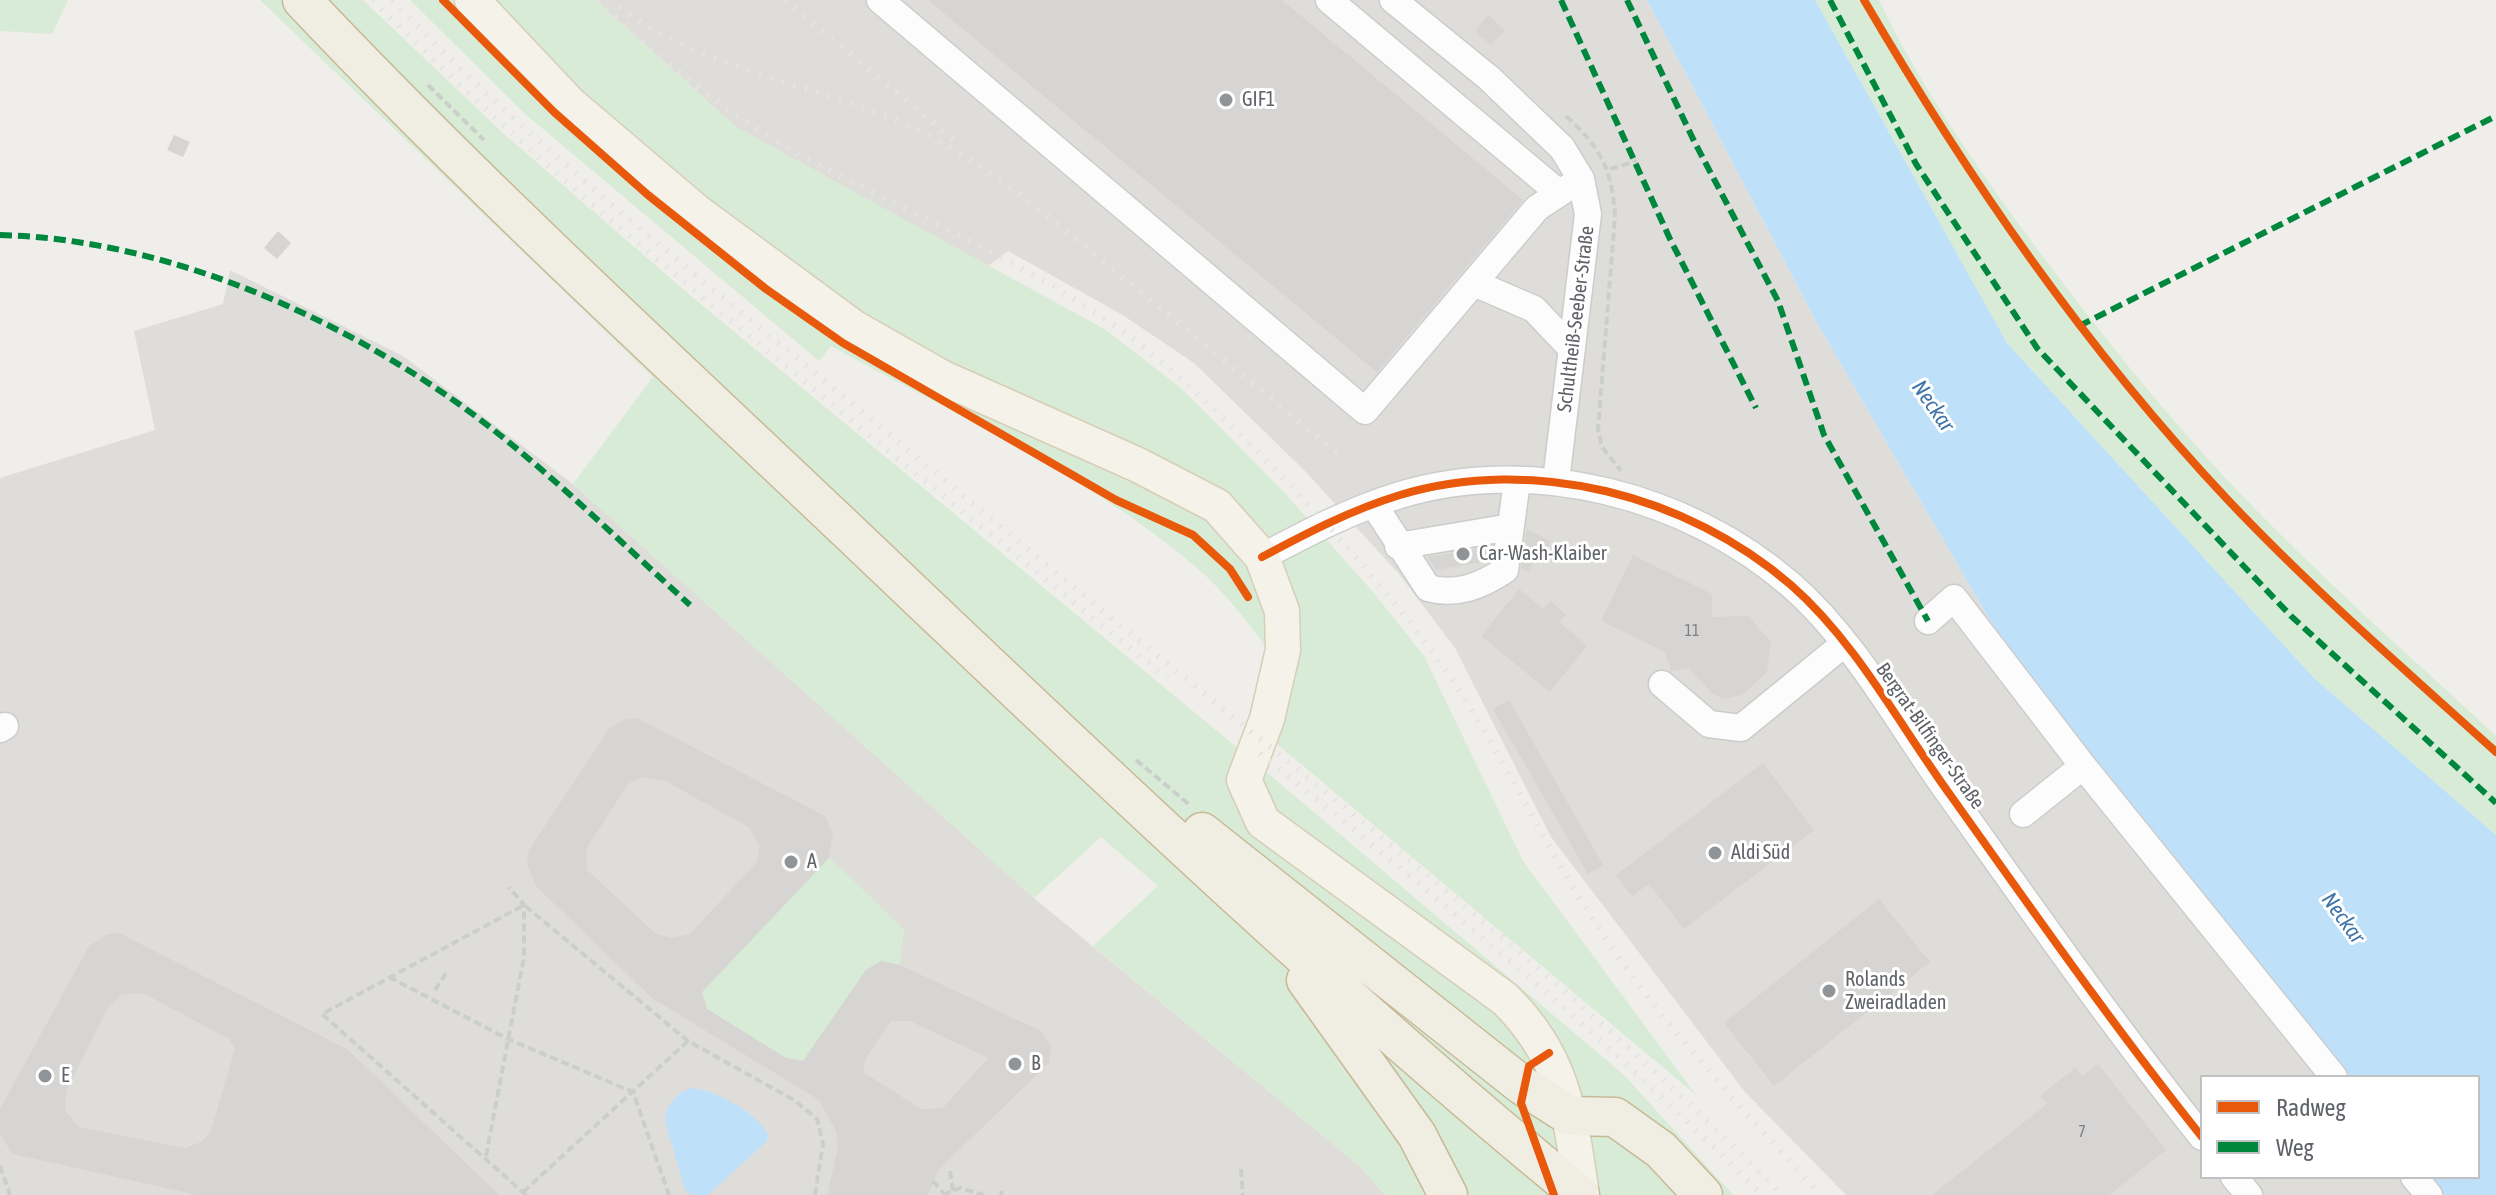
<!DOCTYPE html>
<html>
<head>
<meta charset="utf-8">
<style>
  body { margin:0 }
  #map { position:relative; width:2496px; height:1195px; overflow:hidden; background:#efeeea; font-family:"Asap Condensed",sans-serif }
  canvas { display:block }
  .legend { position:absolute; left:2200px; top:1075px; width:280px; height:104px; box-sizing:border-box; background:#fff; border:2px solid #bfc1c3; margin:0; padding:10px 14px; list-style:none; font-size:24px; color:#5f6368 }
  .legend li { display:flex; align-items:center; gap:16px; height:40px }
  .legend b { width:40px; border:2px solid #bfc1c3 }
</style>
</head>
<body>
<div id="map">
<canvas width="2496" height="1195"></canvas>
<ul class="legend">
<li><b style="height:10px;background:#e8590c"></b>Radweg</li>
<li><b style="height:10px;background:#00873e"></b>Weg</li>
</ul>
</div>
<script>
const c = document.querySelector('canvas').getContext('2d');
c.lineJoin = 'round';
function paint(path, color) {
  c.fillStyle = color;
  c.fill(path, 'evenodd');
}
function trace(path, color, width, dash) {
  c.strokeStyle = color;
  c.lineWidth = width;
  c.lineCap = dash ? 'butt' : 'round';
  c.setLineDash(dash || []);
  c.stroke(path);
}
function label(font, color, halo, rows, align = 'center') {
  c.font = font + ' "Asap Condensed",sans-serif';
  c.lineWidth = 6;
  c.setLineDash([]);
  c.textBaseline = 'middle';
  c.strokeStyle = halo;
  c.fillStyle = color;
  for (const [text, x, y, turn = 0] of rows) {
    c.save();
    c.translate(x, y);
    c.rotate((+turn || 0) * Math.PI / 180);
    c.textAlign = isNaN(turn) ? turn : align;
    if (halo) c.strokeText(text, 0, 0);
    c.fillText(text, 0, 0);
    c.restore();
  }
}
const industrial = new Path2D(`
  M595,0H1647L1817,323L1991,622L2343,1077H2202V1177H2423L2438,1195H1846L1745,1092L1551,837L1455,648L1399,574L1306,472L1194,363L1121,314L1008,251L988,266L736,127Z
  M230,270L403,356L573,484L1034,898L1361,1167L1385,1195H0V478L155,430L134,331L223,304Z`);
const green = new Path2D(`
  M0,0H68L52,34L0,31Z
  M260,0H363L504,134L691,296L1263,769L1624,1075L1733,1195H1385L1361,1167L1093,946L1158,886L1101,837L1034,898L573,484L653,377Z
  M410,0H595L736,127L1106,330L1182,389L1282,490L1373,592L1424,656L1523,861L1696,1095L1259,729L1268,650C1247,621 1224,591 1196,567C1092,478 951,412 831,346L819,361L524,113Z
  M1815,0H1879C1918,82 1970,157 2023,230C2101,335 2183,438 2276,530C2347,601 2423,668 2496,736V835L2314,678L2007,343Z
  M829,857L904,929L900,965L881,961L866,970L803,1061L786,1058L707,1009L702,992Z`);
const water = new Path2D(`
  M1647,0H1815L2007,343L2314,678L2496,835V1195H2438L2423,1177H2478V1077H2343L2045,705L1991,622L1817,323Z
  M691,1088C714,1089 761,1115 768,1136L767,1141L708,1195H692L685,1190L665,1121C666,1104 676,1094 691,1088Z`);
const building = new Path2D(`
  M928,0H1282L1523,200L1377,372Z
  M1488,15L1505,30L1491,45L1475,31Z
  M174,135L190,142L183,157L167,150Z
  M278,231L291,243L277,259L264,248Z
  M1527,529L1550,541L1543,564L1533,561L1530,572L1521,569Z
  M1492,546L1489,561L1436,570L1428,557Z
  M1633,555L1712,594V617L1748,616L1771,642L1767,672L1742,695L1724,699L1712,693L1689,668L1671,671L1665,652L1601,621Z
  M1519,589L1543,609L1551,601L1566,615L1559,622L1587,645L1550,692L1481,636Z
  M1509,700L1603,865L1588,874L1493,709Z
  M637,718L825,816L833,833L829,858L702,992L707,1009L786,1058L803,1061L866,970L881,961L900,965L1041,1031L1051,1047L1049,1063L939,1169L928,1195H827L838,1149L836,1131L819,1100L652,998L536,886L527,863L529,850L609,729L623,720ZM642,777L665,781L750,828L759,846L757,862L690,934L673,938L656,934L587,870L586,849L628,784ZM891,1021H910L988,1058L943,1108L921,1109L863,1072L867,1056Z
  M1763,763L1814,830L1684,929L1649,884L1632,896L1616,875Z
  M1879,899L1930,962L1774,1086L1724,1023Z
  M119,933L347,1049L499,1195H197L13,1154L0,1135V1110L6,1098L89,946L108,934ZM122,994H145L229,1039L235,1049L210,1133L201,1142L185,1148L79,1127L65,1111L66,1091L108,1007Z
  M2098,1064L2166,1150L2109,1195H1932L2047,1104L2040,1096L2076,1067L2082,1076Z`);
const path = new Path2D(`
  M428,85L484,140
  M1566,116C1602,149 1612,169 1615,217L1598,429L1602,447L1621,471
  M1610,169L1637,161
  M1136,760L1191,806
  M389,977L508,1039L633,1092L669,1195
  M435,990L448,970
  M486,1156L524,957V905L509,887
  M0,1166L10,1195
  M1241,1169L1243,1195
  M950,1171L953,1191
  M933,1181L944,1194
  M523,1192L688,1041
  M526,1195L322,1014L524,905L688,1041L794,1100L817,1119L823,1144L815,1195
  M943,1195L960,1188L984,1195
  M1001,1195L1002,1191`);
const minor = new Path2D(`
  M880,0L1365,411L1537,208L1581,179
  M1329,0L1559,193
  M1393,0L1489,78L1562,148L1581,179L1588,214L1556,481
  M1474,283L1534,309L1572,349
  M1374,505L1428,588C1456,596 1481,586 1505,570L1517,481
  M1398,546L1511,527
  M1262,557C1307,533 1351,510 1400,495C1533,455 1687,495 1791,585C1857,643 1900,726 1951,796C2033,911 2114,1027 2202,1137
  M1928,621L1954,598L2083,766L2334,1077
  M1662,684L1709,724L1741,728L1844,644
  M0,729L5,726
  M2023,814L2083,766
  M2234,1177L2249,1195
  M2414,1177L2429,1195`);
const major = new Path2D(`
  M472,0L569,103L697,212L853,327L943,378L1138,465L1217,506L1262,557L1282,611L1283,650L1267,719L1244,780L1263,822L1505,999C1565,1058 1570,1115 1582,1195`);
const highway = new Path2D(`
  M302,0C489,198 692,382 889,570C1114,784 1340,998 1580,1195
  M1202,832L1523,1086L1570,1116L1615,1117L1661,1150L1703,1195
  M1306,980L1417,1135L1448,1195`);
const rail = new Path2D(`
  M373,0C495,125 630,238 765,349C898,459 1032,569 1167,678
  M392,0C517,131 660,245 799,360C956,489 1111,619 1269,746C1446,889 1623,1032 1782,1195
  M598,0C661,61 729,116 806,158C937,229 1078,281 1188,385C1282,472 1390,586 1460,692C1516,778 1557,871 1617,955C1677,1040 1750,1117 1820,1195
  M785,0L958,143
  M619,7C710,76 826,83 926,134C994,169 1053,221 1112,269C1189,331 1266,394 1342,457
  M1260,753C1433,894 1605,1036 1762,1195`);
const quiet = new Path2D(`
  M1561,0L1670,239L1756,408
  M1627,0L1694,141L1778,301L1824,435L1928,621
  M1830,0L1916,164L2037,348L2291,616L2496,803
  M0,235C174,239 365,327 500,435C566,488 627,548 690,605
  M2079,326L2496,116`);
const cycleway = new Path2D(`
  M443,0L554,112L648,195L766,289L843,343L1116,500L1193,535L1230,569L1248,597
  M1864,0C1968,178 2085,348 2227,499C2311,588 2405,670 2496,752
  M1262,557C1307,533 1351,510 1400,495C1533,455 1687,495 1791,585C1857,643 1900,726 1951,796C2033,911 2114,1027 2202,1137
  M1549,1053L1529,1066L1521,1103L1554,1195`);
const markers = [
  [1226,100,8,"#919496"],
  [1463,554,8,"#919496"],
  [1715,853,8,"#919496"],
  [791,862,8,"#919496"],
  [1829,991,8,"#919496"],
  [1015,1064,8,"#919496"],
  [45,1076,8,"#919496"]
];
const numberNames = [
  ["11",1692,631],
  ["7",2082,1132]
];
const poiNames = [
  ["GIF1",1242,100],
  ["Car-Wash-Klaiber",1479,554],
  ["Aldi Süd",1731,853],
  ["A",807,862],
  ["Rolands",1845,980],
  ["Zweiradladen",1845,1003],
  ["B",1031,1064],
  ["E",61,1076]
];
const streetNames = [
  ["Schultheiß-Seeber-Straße",1576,319,-83],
  ["Bergrat-Bilfinger-Straße",1930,736,55]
];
const waterNames = [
  ["Neckar",1933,406,55],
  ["Neckar",2343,918,54]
];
paint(industrial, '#dfddda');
paint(green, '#d8ebd6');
paint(water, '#bfe0f9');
paint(building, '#d6d5d3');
trace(minor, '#cbcccc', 29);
trace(major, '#d7ceb8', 37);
trace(highway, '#c8b996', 41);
trace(path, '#cacfcc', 4, [8, 4]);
trace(minor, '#fdfcfc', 26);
trace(major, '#f4f2e9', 34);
trace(highway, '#f0ede3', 38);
trace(rail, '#e4e4e4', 6, [2, 10]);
trace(quiet, '#00873e', 6, [12, 6]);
trace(cycleway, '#e8590c', 8);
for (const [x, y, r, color] of markers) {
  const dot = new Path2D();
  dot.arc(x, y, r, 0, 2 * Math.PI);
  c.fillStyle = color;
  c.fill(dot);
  trace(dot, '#fff', 3);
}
label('16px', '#7e8184', null, numberNames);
label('20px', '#5f6368', '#fff', poiNames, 'left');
label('20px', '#5f6368', '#fff', streetNames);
label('italic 22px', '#4174aa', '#fff', waterNames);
</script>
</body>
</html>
